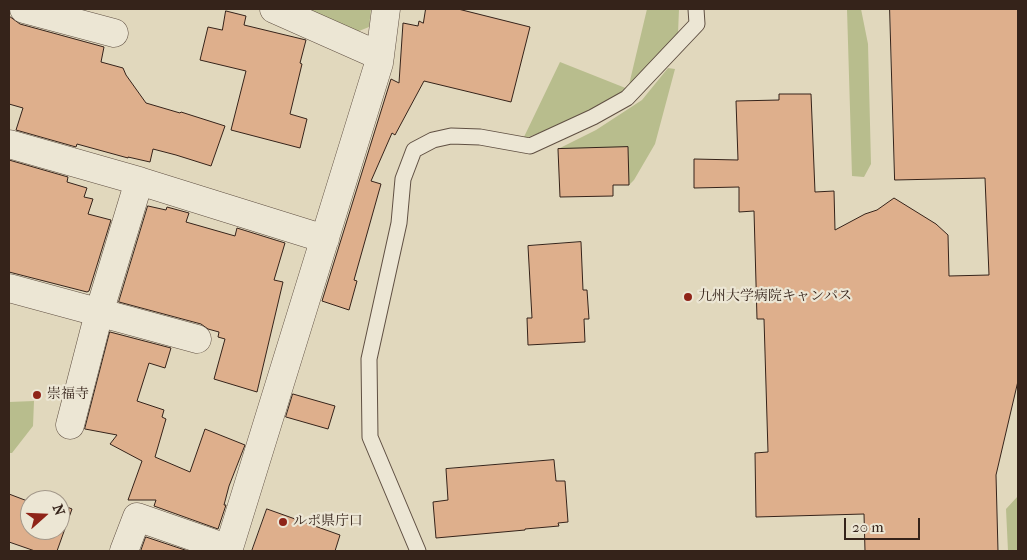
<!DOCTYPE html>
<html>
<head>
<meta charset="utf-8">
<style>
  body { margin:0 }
  #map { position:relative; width:1027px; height:560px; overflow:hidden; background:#e1d8bd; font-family:"IM FELL French Canon",serif }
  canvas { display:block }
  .frame { position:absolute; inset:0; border:10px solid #35231a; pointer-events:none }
  .north { position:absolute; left:20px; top:490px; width:50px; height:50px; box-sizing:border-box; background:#ece6d4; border:1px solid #a3988a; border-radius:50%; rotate:70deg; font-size:14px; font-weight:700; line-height:20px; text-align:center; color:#35231a }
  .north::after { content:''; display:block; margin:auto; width:18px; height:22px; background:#8f2418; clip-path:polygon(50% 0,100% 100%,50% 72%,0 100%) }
  .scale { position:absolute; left:844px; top:518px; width:76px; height:22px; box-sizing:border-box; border:2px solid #35231a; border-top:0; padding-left:6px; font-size:15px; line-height:18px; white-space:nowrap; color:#35231a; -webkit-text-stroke:4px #ece6d4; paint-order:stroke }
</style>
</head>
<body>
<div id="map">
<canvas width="1027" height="560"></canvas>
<div class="frame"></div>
<div class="north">N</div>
<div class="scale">20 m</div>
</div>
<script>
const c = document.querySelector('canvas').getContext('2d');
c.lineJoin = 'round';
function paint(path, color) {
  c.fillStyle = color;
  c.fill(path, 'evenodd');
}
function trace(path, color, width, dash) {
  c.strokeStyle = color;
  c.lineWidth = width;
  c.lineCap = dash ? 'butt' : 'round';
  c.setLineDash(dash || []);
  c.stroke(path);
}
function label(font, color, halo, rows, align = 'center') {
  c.font = font + ' "IM FELL French Canon","Noto Serif JP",serif';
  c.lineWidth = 4.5;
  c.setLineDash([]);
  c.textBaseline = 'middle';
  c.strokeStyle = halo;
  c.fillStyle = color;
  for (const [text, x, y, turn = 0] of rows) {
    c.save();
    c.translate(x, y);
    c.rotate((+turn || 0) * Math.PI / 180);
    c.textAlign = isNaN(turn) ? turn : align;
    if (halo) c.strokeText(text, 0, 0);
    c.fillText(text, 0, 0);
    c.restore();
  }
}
const green = new Path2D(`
  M302,9H371L369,27L354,33Z
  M647,9H679L678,34L628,89L605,102L560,125L523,139L560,62L628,89Z
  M847,9H861L868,44L871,164L864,177L852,176Z
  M668,68L675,69L655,144L634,180L629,185L558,149L596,130L642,100Z
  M34,401L33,426L12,453H9V402Z
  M1018,496V551H1008L1006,509Z`);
const building = new Path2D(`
  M426,9H458L530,27L511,102L424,81L395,135L392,133L371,181L381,184L354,280L357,281L349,310L322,301L391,79L399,83L403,23L418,26L419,21L423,23Z
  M890,9H1018V381L996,475L998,551H865L864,514L756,517L755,453L768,452L764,319H757L754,211L739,212V187L694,188V159L738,160L736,101L779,100V94H811L815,192L834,191L835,230L865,214L877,210L894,198L936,224L948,235L949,276L989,275L985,178L895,180Z
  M226,11L246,16L244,25L306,40L300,63L302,64L290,114L307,119L300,148L231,130L246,71L200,60L208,27L222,30Z
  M9,16L20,24L104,47L101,62L123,68L126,75L146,103L180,113L181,112L225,126L211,166L176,155L153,149L150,162L128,157V158L77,144L76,147L16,130L23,108L9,104Z
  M628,147L629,185H613V196L560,197L558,149Z
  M9,160L68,177L67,182L87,188L84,197L93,199L88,214L111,220L89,291L87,292L9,272Z
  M148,206L166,210L167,207L189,213L186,222L235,236L237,228L285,243L274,280L283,282L257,392L214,379L225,339L218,337L219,332L208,329L201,324L119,302Z
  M581,242L583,290H587L589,319H584L585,342L528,345L527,318H532L528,246Z
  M110,332L171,348L165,368L149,363L137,401L164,410L162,417L166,419L155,457L190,472L205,429L245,445L229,486L224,505H226L218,529L154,506L156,500H128L142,461L110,444L117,435L85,429Z
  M293,394L335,406L328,429L286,417Z
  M554,460L556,481H565L568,522L558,523L559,526L525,529V530L436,538L433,502L448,500L446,469Z
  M9,494L30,502V530H60V504L72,509L57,551H35L9,542Z
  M267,509L340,535L335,551H252Z
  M146,537L188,551H141Z`);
const service = new Path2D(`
  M418,551L370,437L369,359L399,223L403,179L414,150L433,140L451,136L480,137L530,146L593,117L627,98L697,24L696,9`);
const minor = new Path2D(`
  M24,9L114,33
  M274,9L380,56
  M9,144L139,181L325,239
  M9,288L197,339
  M70,425L99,313L139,181
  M124,551L137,517L229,549
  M228,551L379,63L386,9`);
const markers = [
  [688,297,5,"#8f2418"],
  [37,395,5,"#8f2418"],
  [283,522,5,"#8f2418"]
];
const poiNames = [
  ["九州大学病院キャンパス",698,297],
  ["崇福寺",47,395],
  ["ルポ県庁口",293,522]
];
paint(green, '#b8bd8d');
paint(building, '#deaf8c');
trace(building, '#35231a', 1);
trace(service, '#605043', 17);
trace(minor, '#605043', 29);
trace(service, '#ece6d4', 15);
trace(minor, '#ece6d4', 28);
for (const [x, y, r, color] of markers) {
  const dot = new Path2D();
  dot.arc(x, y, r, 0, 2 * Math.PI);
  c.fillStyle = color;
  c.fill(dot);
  trace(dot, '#ece6d4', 2);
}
label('14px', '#35231a', '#ece6d4', poiNames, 'left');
</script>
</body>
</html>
